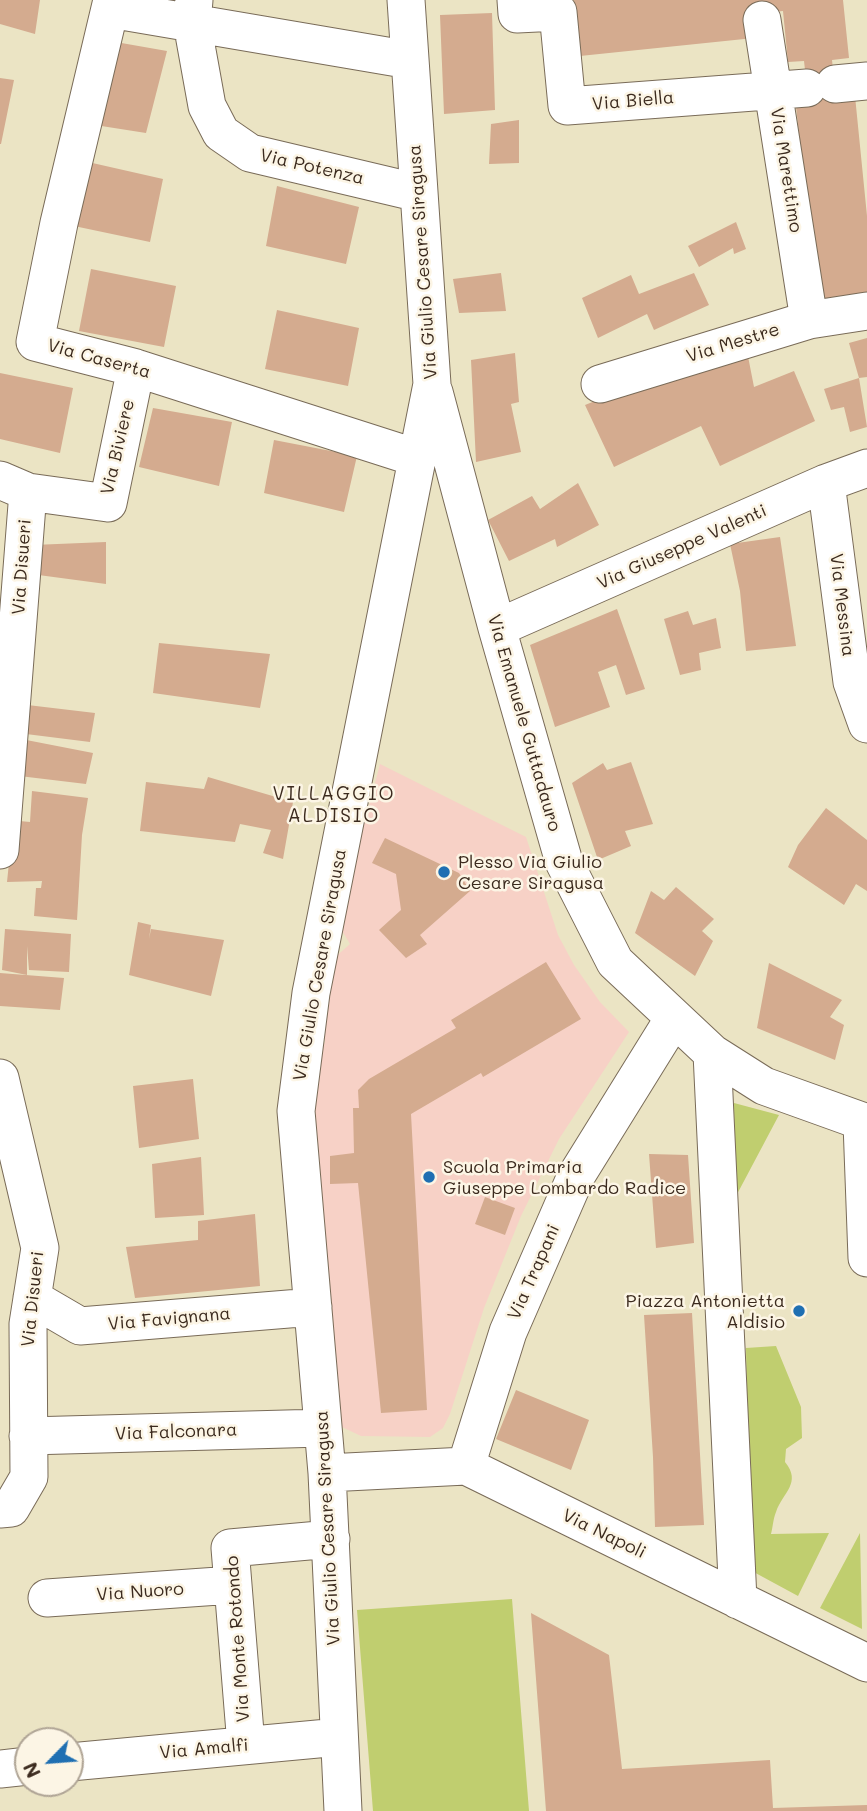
<!DOCTYPE html>
<html>
<head>
<meta charset="utf-8">
<style>
  body { margin:0 }
  #map { position:relative; width:867px; height:1811px; overflow:hidden; background:#ebe4c4; font-family:Mali,sans-serif }
  canvas { display:block }
  .north { position:absolute; left:14px; top:1727px; width:70px; height:70px; box-sizing:border-box; background:#fcf5e5; border:2px solid #afa495; border-radius:50%; rotate:245deg; font-size:19px; font-weight:700; line-height:28px; text-align:center; color:#3b2a1e }
  .north::after { content:''; display:block; margin:auto; width:24px; height:32px; background:#1f6fb2; clip-path:polygon(50% 0,100% 100%,50% 72%,0 100%) }
</style>
</head>
<body>
<div id="map">
<canvas width="867" height="1811"></canvas>
<div class="north">N</div>
</div>
<script>
const c = document.querySelector('canvas').getContext('2d');
c.lineJoin = 'round';
function paint(path, color) {
  c.fillStyle = color;
  c.fill(path, 'evenodd');
}
function trace(path, color, width, dash) {
  c.strokeStyle = color;
  c.lineWidth = width;
  c.lineCap = dash ? 'butt' : 'round';
  c.setLineDash(dash || []);
  c.stroke(path);
}
function label(font, color, halo, rows, align = 'center') {
  c.font = font + ' Mali,sans-serif';
  c.lineWidth = 5;
  c.setLineDash([]);
  c.textBaseline = 'middle';
  c.strokeStyle = halo;
  c.fillStyle = color;
  for (const [text, x, y, turn = 0] of rows) {
    c.save();
    c.translate(x, y);
    c.rotate((+turn || 0) * Math.PI / 180);
    c.textAlign = isNaN(turn) ? turn : align;
    if (halo) c.strokeText(text, 0, 0);
    c.fillText(text, 0, 0);
    c.restore();
  }
}
const built = new Path2D(`
  M380,764L526,837L558,935L574,965L600,1002L629,1032L559,1139L521,1216L484,1308L450,1414L443,1428L430,1437L361,1436L342,1427L331,1407L313,1089L318,1054L325,1042L320,1014L333,959L350,944L338,924Z`);
const green = new Path2D(`
  M734,1103L779,1115L735,1198Z
  M776,1346L801,1407L802,1438L786,1449L785,1462C802,1483 783,1492 776,1512C773,1519 773,1527 771,1534L829,1533L798,1596L750,1570L746,1348Z
  M860,1533L862,1629L820,1608Z
  M512,1599L529,1811H373L357,1610Z`);
const building = new Path2D(`
  M0,0H40L35,34L0,24Z
  M574,0H843L849,58L832,60L835,88L854,86L867,216V298L817,303L795,97L808,96L804,61L788,62L783,11L752,14L754,38L580,56Z
  M492,13L495,110L444,114L440,15Z
  M110,41L167,51L146,133L95,125Z
  M0,78L14,80L1,144H0Z
  M519,120V163L489,164L491,124Z
  M88,162L163,179L150,242L74,226Z
  M277,186L359,207L346,264L266,246Z
  M736,222L746,249L734,254L733,248L699,267L688,246Z
  M91,269L176,286L164,347L79,331Z
  M501,273L506,311L459,313L453,279Z
  M694,273L709,305L654,330L647,314L598,338L582,298L631,275L639,294Z
  M277,310L359,328L348,386L265,369Z
  M867,338V377L859,378L849,343Z
  M745,341L754,387L794,371L815,421L720,466L701,426L614,467L585,405Z
  M515,353L519,402L511,404L521,452L476,462L471,360Z
  M0,373L73,388L60,453L0,439Z
  M859,378L867,427L850,432L844,407L831,410L824,389Z
  M153,408L232,422L219,486L139,467Z
  M274,440L357,456L344,512L264,493Z
  M578,483L599,525L557,547L555,539L509,561L488,520L532,496L540,509Z
  M780,537L796,646L746,651L740,591L730,544Z
  M106,542V584L31,574L33,545Z
  M617,609L645,689L626,695L616,665L598,672L610,707L555,727L530,645Z
  M688,611L693,625L716,618L721,648L699,653L701,670L680,675L664,619Z
  M159,643L270,654L260,708L153,693Z
  M19,704L95,713L90,742L18,733Z
  M16,738L93,753L86,784L11,775Z
  M631,762L653,824L625,831L631,846L598,860L572,783L603,763L607,770Z
  M208,777L293,802L283,859L263,853L271,830L240,824L235,842L140,831L146,782L204,789Z
  M32,791L88,798L82,835L77,920L34,916L36,888H41L42,881L7,882L10,853L9,820L30,822Z
  M826,808L867,840V891L856,884L844,905L788,867L798,845Z
  M385,838L459,873L470,891L420,935L427,944L406,958L379,930L401,910L396,874L372,863Z
  M676,887L714,919L702,931L713,941L695,976L635,933L651,891L664,900Z
  M138,922L151,925L149,939L151,929L224,940L211,996L129,975Z
  M5,929L71,934L69,972L29,970L27,946V975L2,970Z
  M546,962L581,1019L483,1077L481,1073L411,1114L427,1410L381,1413L358,1183L330,1184V1156L354,1153L353,1108H359L358,1090L369,1079L456,1028L451,1020Z
  M769,963L842,1000L830,1017L844,1025L835,1060L757,1028Z
  M0,973L64,978L60,1010L0,1006Z
  M193,1079L199,1139L139,1148L133,1086Z
  M649,1154L688,1155L694,1243L656,1248Z
  M201,1157L204,1215L155,1218L152,1164Z
  M485,1197L515,1208L505,1235L475,1224Z
  M255,1214L260,1286L135,1298L126,1247L198,1240V1221Z
  M692,1313L704,1525L655,1527L653,1457L644,1315Z
  M516,1390L589,1420L571,1470L496,1439Z
  M531,1613L609,1655L622,1769L770,1760L773,1808L867,1805V1811H546Z`);
const minor = new Path2D(`
  M112,0L59,223L35,342L136,368L417,458
  M194,0L192,23L207,106L221,133L250,153L419,193
  M516,0L517,14L558,12L567,106L807,88
  M110,9L410,60
  M762,20L809,320
  M835,84L867,81
  M600,384L809,320L867,311
  M434,392L497,628L564,862L615,962L712,1053L764,1086L867,1123
  M0,480L28,492L108,503L136,368
  M826,483L852,682L867,724
  M497,628L826,483L867,468
  M0,850L28,492
  M712,1053L738,1600
  M0,1078L40,1248L28,1324L29,1477L11,1508L0,1509
  M862,1123L867,1258
  M32,1298L80,1326L313,1307
  M28,1436L323,1428
  M466,1466L508,1332L576,1176L674,1018
  M327,1473L466,1466L867,1663
  M47,1598L233,1585
  M246,1745L230,1548L331,1539
  M70,1762L339,1737
  M0,1769L28,1766
  M343,1811L327,1473L296,1111L311,993L432,384L406,0`);
const markers = [
  [444,872,7,"#1f6fb2"],
  [429,1177,7,"#1f6fb2"],
  [799,1311,7,"#1f6fb2"]
];
const streetNames = [
  ["Via Biella",633,101,-5],
  ["Via Potenza",312,167,13],
  ["Via Marettimo",786,170,81],
  ["Via Giulio Cesare Siragusa",423,262,-94],
  ["Via Mestre",733,343,-17],
  ["Via Caserta",99,359,15],
  ["Via Biviere",118,447,-77],
  ["Via Giuseppe Valenti",682,547,-24],
  ["Via Disueri",22,567,-86],
  ["Via Messina",842,605,83],
  ["Via Emanuele Guttadauro",524,723,74],
  ["Via Giulio Cesare Siragusa",320,965,-80],
  ["Via Trapani",534,1272,-66],
  ["Via Disueri",33,1299,-84],
  ["Via Favignana",169,1319,-5],
  ["Via Falconara",176,1432,-2],
  ["Via Giulio Cesare Siragusa",328,1528,-93],
  ["Via Napoli",604,1534,26],
  ["Via Nuoro",140,1592,-4],
  ["Via Monte Rotondo",238,1639,-94],
  ["Via Amalfi",204,1749,-5]
];
const poiNames = [
  ["Plesso Via Giulio",458,862],
  ["Cesare Siragusa",458,883],
  ["Scuola Primaria",443,1167],
  ["Giuseppe Lombardo Radice",443,1188],
  ["Piazza Antonietta",785,1301,"right"],
  ["Aldisio",785,1322,"right"]
];
const neighbourhoodNames = [
  ["VILLAGGIO",334,794],
  ["ALDISIO",334,816]
];
paint(built, '#f7d1c6');
paint(green, '#c0ce6f');
paint(building, '#d4ab8f');
trace(minor, '#796b58', 39);
trace(minor, '#fff', 37);
for (const [x, y, r, color] of markers) {
  const dot = new Path2D();
  dot.arc(x, y, r, 0, 2 * Math.PI);
  c.fillStyle = color;
  c.fill(dot);
  trace(dot, '#fcf5e5', 2.5);
}
label('18px', '#3b2a1e', '#fcf5e5', streetNames);
label('18px', '#3b2a1e', '#fcf5e5', poiNames, 'left');
c.letterSpacing = '2px';
label('19px', '#3b2a1e', '#fcf5e5', neighbourhoodNames);
c.letterSpacing = '0px';
</script>
</body>
</html>
